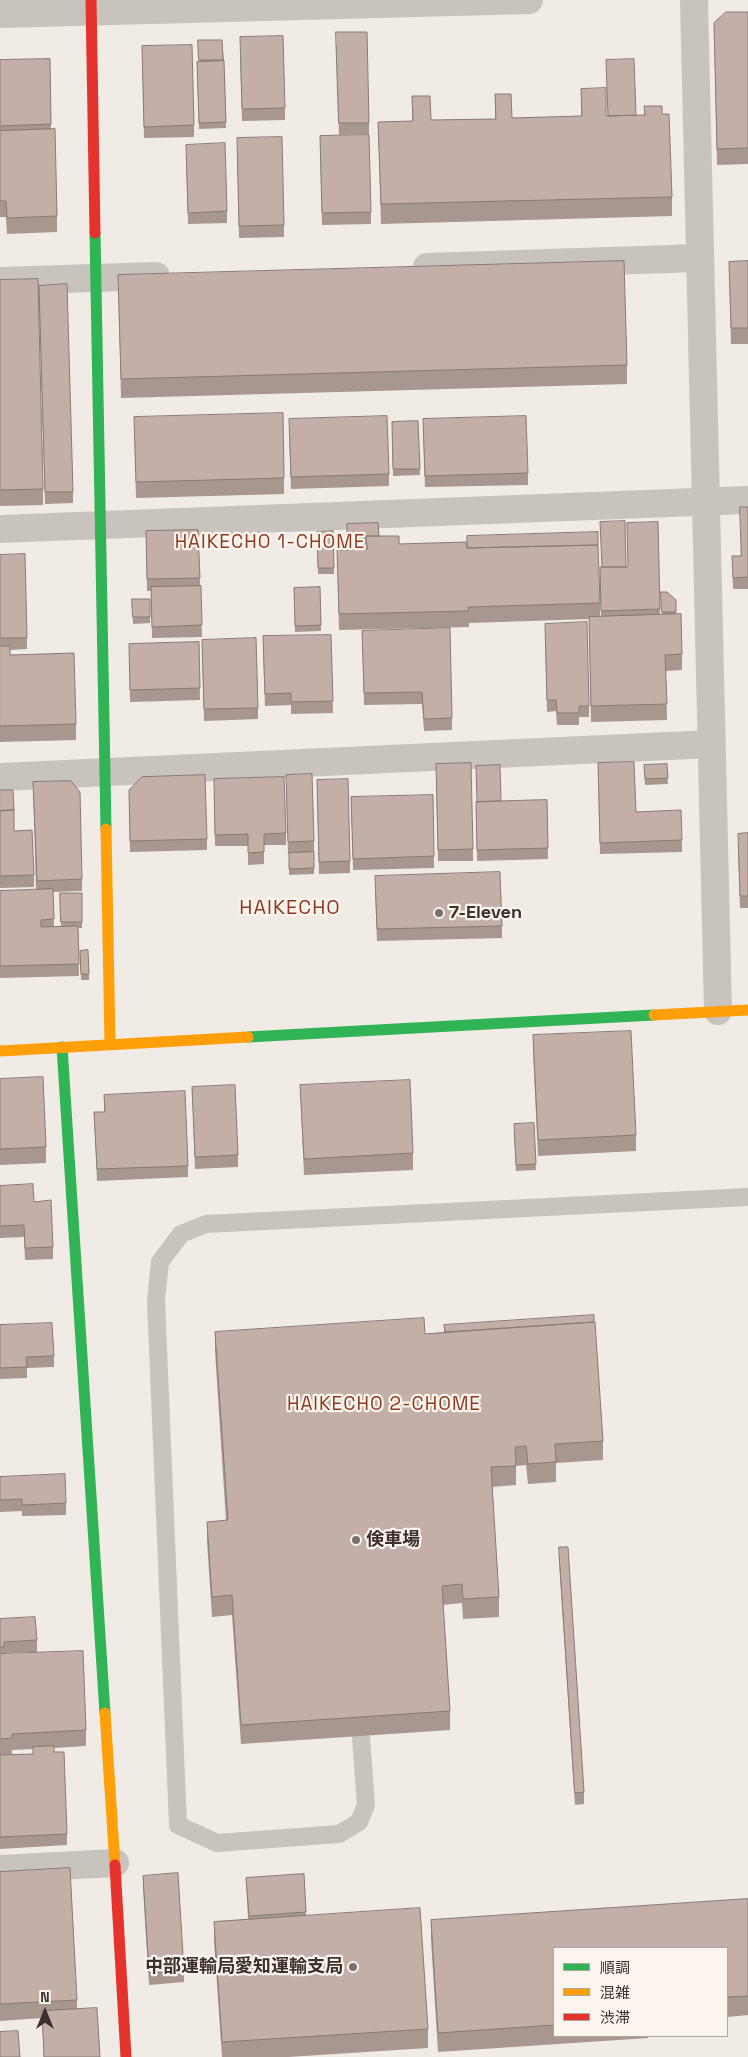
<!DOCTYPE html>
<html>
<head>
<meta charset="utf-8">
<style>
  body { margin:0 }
  #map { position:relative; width:748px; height:2057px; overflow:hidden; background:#f0ebe5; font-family:"Space Grotesk","Noto Sans JP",sans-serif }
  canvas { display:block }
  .legend { position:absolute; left:553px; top:1947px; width:175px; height:90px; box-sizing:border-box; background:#fbf5ee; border:1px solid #aea6a0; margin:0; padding:6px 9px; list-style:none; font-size:15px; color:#3b302b }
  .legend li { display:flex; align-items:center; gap:10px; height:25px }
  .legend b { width:25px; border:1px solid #aea6a0 }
  .north { position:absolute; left:20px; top:1987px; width:50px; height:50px; -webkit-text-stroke:4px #fbf5ee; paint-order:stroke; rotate:0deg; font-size:14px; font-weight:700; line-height:20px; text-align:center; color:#3b302b }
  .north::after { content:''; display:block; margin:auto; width:18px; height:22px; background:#3b302b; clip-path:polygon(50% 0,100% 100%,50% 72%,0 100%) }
</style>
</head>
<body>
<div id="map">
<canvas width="748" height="2057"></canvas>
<ul class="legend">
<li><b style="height:6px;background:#30b455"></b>順調</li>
<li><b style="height:6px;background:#ff9f0a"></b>混雑</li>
<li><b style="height:6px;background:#e5322d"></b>渋滞</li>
</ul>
<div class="north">N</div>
</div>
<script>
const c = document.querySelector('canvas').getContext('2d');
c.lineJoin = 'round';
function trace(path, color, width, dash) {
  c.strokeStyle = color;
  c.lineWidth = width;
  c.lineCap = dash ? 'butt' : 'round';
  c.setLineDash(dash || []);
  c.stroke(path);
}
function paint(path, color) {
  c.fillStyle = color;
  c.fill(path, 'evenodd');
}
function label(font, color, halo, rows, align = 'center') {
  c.font = font + ' "Space Grotesk","Noto Sans JP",sans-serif';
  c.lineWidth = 4.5;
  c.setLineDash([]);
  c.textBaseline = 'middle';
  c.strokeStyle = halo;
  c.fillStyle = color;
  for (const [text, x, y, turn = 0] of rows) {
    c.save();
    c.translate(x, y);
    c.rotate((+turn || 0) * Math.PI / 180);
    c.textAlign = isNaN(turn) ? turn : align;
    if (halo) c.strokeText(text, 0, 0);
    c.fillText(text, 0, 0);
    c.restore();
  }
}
const lane = new Path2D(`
  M361,1738L366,1805L359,1822L339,1834L217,1843L178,1825L156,1301L160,1262L181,1234L206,1224L748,1197`);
const street = new Path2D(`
  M694,0L718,1011
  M0,14L529,0
  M427,267L700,258
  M0,281L156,276
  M0,529L748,500
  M0,777L712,744
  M0,1869L115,1863`);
const fast = new Path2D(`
  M95,233L106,829
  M248,1037L654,1015
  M62,1047L105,1713`);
const slow = new Path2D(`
  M106,829L110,1044
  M654,1015L748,1010
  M0,1051L248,1037
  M105,1713L115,1865`);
const jam = new Path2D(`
  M91,0L95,233
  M115,1865L126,2057`);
const wall = new Path2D(`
  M748,12V164L717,165L714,23Z
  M198,40H222L224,61L226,128L199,129L197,62H199Z
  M336,44L369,123V134L339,135Z
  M142,46L194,125V137L144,138Z
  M240,49L285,108V120L242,121Z
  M50,59L51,129L57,216V232L7,234L6,217H0V60Z
  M581,89L606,116L644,115V106L662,114L672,197V216L381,224L378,122L412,121V96L431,120L495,119V94L512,118L581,117Z
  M320,148L371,212V224L322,225Z
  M237,150L284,225V237L239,238Z
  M186,156L227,211V223L188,224Z
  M748,261V344H731L729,262Z
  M118,275L627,365V384L121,398Z
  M0,280L43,489V505L0,506Z
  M39,297L73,492V503L45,504Z
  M134,417L284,478V494L136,498Z
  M418,421L420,475L393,476L392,422Z
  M423,430L528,473V485L425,487Z
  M289,431L389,474V486L291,489Z
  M748,507V589H733L732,556H741Z
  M658,522L660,615L662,614L661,592L676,600V614L682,654V670L666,671L667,720L591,722L589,619L469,623V627L339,630L337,550L366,549V544H347V524L399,544L600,603V616H601L600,567H628Z
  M198,530L202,637L152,638L151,591H147L146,531Z
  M333,531L334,574H318L317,532Z
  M0,555L27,638V649L10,650V655L76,724V740L0,742Z
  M320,587L321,631L295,632L294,588Z
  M132,599H150V623L133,624Z
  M362,631L452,718V730L424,731L422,704L364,705Z
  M331,635L333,713L291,714V705L265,706L263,648Z
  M545,635L589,706V717H579V725H557L556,711L547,712Z
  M199,642L200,700L130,702L129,644Z
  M202,651L258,708V719L204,721Z
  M667,764L668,784L645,785L644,765Z
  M286,775L314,841V874L289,875V854H288Z
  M436,775L473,849V861H438Z
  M598,775L636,812L682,840V852L600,854Z
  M317,780L350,861V873L319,874Z
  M33,782L82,879V891L53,892L54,926H61L60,893H82V928H78L79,976L0,978V891L36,890Z
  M0,790L14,831L34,875V887L0,888Z
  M129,790L207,839V850L130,852Z
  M214,790L286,833V845H264V864L248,865V846H215Z
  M351,797L434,856V868L353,870Z
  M547,800L548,859L477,861L476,802Z
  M748,833V908H740L738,845Z
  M375,888L502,926V938L377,941Z
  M88,950L89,980H81L80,951Z
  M533,1035L636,1135V1151L538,1156L533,1051Z
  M0,1079L46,1147V1163L0,1165Z
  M300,1085L413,1153V1170L304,1175Z
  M192,1087L238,1155V1167L195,1169Z
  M104,1095L188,1166V1177L97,1181L94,1112H104Z
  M534,1123L536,1170L516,1171L514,1130Z
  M0,1186L34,1202L53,1247V1259L25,1260L24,1237L0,1238Z
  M0,1325L54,1356V1367L27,1368V1378L0,1379Z
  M444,1325L603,1441V1460L556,1463V1482L528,1484L526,1465L516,1466V1485L492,1487L499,1597V1617L463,1619L462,1603L443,1605L450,1711V1730L241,1744L232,1615L212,1617L207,1541V1522L226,1521L215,1351V1332L425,1334L444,1332Z
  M0,1477L66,1503V1515L22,1516V1511L0,1512Z
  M559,1547L584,1792V1804L575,1805L559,1559Z
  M0,1619L37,1640V1652L4,1653V1654L86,1730V1746L54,1748V1752L67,1834V1845L0,1849V1755L33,1754V1749L12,1750V1754L0,1755Z
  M0,1872L77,2000V2009L100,2057H44L42,2018L0,2021Z
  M304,1874L306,1916L428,2029V2048L288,2057H222L214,1941V1922L248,1919L246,1878Z
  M143,1876L184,1971V1982L149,1985L143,1887Z
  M748,1899V2015L727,2017V1948H554V2036H648V2038L438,2052L431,1940V1920Z`);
const building = new Path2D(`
  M726,12H748V148L717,149L714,23Z
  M336,32H367L369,123H339Z
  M283,36L285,108L242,109L240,37Z
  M198,40H222L223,60H199Z
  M192,45L194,125L144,127L142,46Z
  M50,59L51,124L0,126V60Z
  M634,59L636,115L608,116L606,60Z
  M224,61L226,122L199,123L197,62Z
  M606,88V116L645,115L644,106H662V114H669L672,197L381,204L378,122L413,121L412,96H430L431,120L496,119L495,94H511L512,118L582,116L581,89Z
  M55,129L57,216L7,218L6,201H0V131Z
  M369,135L371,212L322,213L320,136Z
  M282,137L284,225L239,226L237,138Z
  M225,143L227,211L188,213L186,145Z
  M624,261L627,365L121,379L118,275Z
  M748,261V328H731L729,262Z
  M38,279L43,489L0,490V280Z
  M67,284L73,492H45L39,286Z
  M283,413L284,478L136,482L134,417Z
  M387,416L389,474L291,477L289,419Z
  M526,416L528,473L425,476L423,419Z
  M418,421L420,469H393L392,422Z
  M740,507H748V577L733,578L732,556H741Z
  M625,521L626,567H602L600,522Z
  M658,522L660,609L601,611L600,567H628L627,523Z
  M378,523L379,536H366V538H347V524Z
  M198,530L200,578L147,579L146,531Z
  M333,531L334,568H318L317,532Z
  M598,532V545L467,548V536Z
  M366,536H399V544L466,542L467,548L598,545L600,603L468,607L469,611L339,614L337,550L367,549Z
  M365,545V549L342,550V546Z
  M25,554L27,638H0V555Z
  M201,586L202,625L152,627L151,587Z
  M320,587L321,625L295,626L294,588Z
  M661,592H667L676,600V612H662Z
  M132,599H150V617H133Z
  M681,614L682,654L665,655L667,704L591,706L589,617Z
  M587,622L589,706H579V713H557L556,700H547L545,624Z
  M450,628L452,718L424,719L422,692L364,693L362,631Z
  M331,635L333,701L291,702V693L265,694L263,636Z
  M256,638L258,708L204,709L202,640Z
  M199,642L200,688L130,690L129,644Z
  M0,646H10V655L74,653L76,724L0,726Z
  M634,762L636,812L681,810L682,840L600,843L598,763Z
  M471,763L473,849L438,850L436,764Z
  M667,764L668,778L645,779L644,765Z
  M500,765L501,801L477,802L476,766Z
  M312,774L314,841L288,842L286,775Z
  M205,775L207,839L130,841L129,790L142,777Z
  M284,777L286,833L264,834V852L248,853V834L215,835L214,779Z
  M348,779L350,861L319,862L317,780Z
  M71,781L80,792L82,879L37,881L33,782Z
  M0,790H13L14,810L0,811Z
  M433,795L434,856L353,859L351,797Z
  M547,800L548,848L477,850L476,802Z
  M14,810V831L32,830L34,875L0,876V811Z
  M748,833V896H740L738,834Z
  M314,852V868L289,869V853Z
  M500,872L502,926L377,929L375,876Z
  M53,889L54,919L41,920V927L78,926L79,964L0,966V891Z
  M60,893H82V922H61Z
  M88,950L89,974H81L80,951Z
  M631,1031L636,1135L538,1140L533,1035Z
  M43,1077L46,1147L0,1149V1079Z
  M410,1080L413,1153L304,1159L300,1085Z
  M235,1085L238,1155L195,1157L192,1087Z
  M185,1091L188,1166L97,1169L94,1112H105L104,1095Z
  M534,1123L536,1164L516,1165L514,1124Z
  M33,1184L34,1202L51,1200L53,1247L25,1248L24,1225L0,1226V1186Z
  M594,1315V1322L445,1332L444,1325Z
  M424,1318L425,1334L595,1322L603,1441L555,1444L556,1462L528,1464L526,1446L515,1447L516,1466L491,1467L499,1597L463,1599L462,1584L442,1586L450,1711L241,1725L232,1595L212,1597L207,1522L228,1520L215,1332Z
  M52,1323L54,1356L26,1357L27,1367L0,1368V1325Z
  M65,1474L66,1503L22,1505V1499L0,1500V1477Z
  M559,1547H568L584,1792L575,1793Z
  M35,1617L37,1640L4,1642V1647H0V1619Z
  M83,1651L86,1730L12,1734V1738L0,1739V1654Z
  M54,1746V1752H64L67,1834L0,1837V1755L33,1754V1747Z
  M70,1868L77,2000L0,2004V1872Z
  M178,1873L184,1971L149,1973L143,1876Z
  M304,1874L306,1912L249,1916L246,1878Z
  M748,1899V1996L727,1997V1948H554V2025L438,2033L431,1920Z
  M420,1908L428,2029L222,2042L214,1922Z
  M97,2008L100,2057H44L42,2011Z
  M18,2031L20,2057H0V2032Z`);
const markers = [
  [439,913,5,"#7a716c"],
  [356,1540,5,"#7a716c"],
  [353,1967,5,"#7a716c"]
];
const poiNames = [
  ["7-Eleven",449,913],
  ["倹車場",366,1540],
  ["中部運輸局愛知運輸支局",343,1967,"right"]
];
const neighbourhoodNames = [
  ["HAIKECHO 1-CHOME",270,543],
  ["HAIKECHO 2-CHOME",384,1405]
];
const quarterNames = [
  ["HAIKECHO",290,909]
];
trace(lane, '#c9c3be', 18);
trace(street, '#c9c3be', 28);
trace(fast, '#30b455', 11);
trace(slow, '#ff9f0a', 11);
trace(jam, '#e5322d', 11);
paint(wall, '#a89690');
paint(building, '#c3afa7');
trace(building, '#887a75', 1);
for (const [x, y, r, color] of markers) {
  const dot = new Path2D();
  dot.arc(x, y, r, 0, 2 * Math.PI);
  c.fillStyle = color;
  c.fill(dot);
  trace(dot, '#fbf5ee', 2);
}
label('bold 18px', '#3b302b', '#fbf5ee', poiNames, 'left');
c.letterSpacing = '1px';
label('19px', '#8c3b22', '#fbf5ee', neighbourhoodNames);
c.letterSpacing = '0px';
c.letterSpacing = '1px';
label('20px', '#8c3b22', '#fbf5ee', quarterNames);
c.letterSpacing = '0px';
</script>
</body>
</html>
